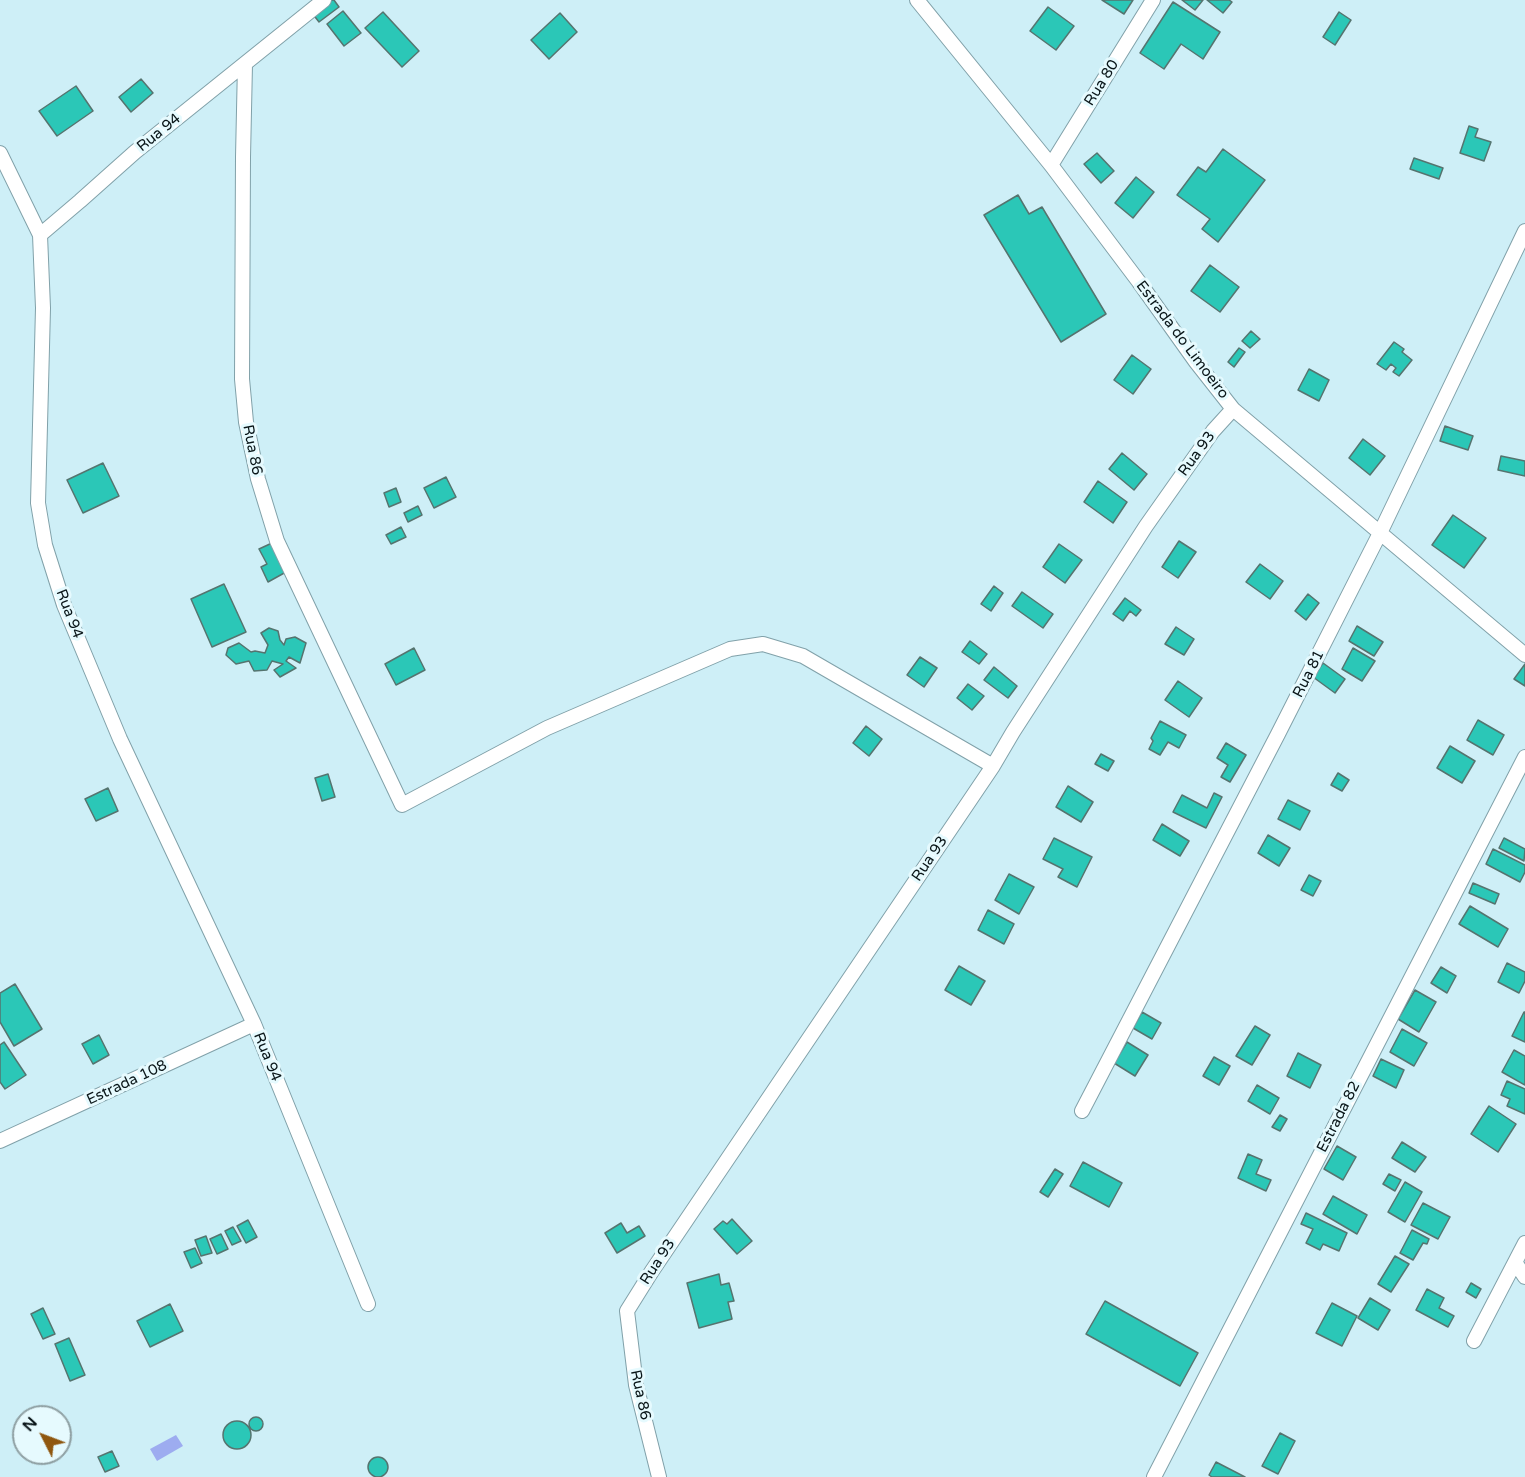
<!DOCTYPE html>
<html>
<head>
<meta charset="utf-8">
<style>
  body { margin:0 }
  #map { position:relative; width:1525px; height:1477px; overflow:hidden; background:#ceeff7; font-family:"Varela Round",sans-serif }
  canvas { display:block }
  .north { position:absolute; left:12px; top:1405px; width:60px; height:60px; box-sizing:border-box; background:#e6fafe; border:2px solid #8e9fa2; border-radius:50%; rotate:312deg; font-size:16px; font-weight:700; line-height:24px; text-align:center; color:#0a1619 }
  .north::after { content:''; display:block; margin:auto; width:21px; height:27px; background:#8f570f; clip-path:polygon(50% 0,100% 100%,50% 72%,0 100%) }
</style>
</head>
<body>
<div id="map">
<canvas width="1525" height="1477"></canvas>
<div class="north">N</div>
</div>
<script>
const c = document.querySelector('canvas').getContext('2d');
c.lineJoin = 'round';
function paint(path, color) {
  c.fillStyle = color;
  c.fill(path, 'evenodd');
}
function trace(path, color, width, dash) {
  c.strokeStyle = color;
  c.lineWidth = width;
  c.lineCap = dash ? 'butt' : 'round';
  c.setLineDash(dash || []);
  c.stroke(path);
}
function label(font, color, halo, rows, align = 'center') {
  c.font = font + ' "Varela Round",sans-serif';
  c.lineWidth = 6;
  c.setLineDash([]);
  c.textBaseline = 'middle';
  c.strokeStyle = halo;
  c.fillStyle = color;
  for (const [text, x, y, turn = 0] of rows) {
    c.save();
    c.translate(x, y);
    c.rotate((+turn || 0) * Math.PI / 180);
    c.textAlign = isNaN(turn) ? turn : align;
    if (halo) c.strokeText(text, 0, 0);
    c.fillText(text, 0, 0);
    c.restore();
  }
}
const water = new Path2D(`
  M176,1435L183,1446L157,1461L150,1449Z`);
const building = new Path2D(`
  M330,0H334L339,7L319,22L312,13Z
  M1102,0H1133L1124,14Z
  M1182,0H1203L1195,10Z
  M1207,0H1229L1232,2L1223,13Z
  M1173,2L1220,32L1203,59L1181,44L1164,69L1140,53Z
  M1048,7L1074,26L1056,50L1030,31Z
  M343,11L361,33L344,46L327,24Z
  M383,12L419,51L402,67L365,28Z
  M1339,12L1351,20L1335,45L1323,37Z
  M560,13L577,32L549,59L531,40Z
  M141,79L153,93L131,112L119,97Z
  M76,86L93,111L57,136L39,111Z
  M1469,126L1478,129L1475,137L1491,142L1484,161L1460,153Z
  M1223,149L1265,180L1218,242L1202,229L1210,219L1177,195L1198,167L1206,172Z
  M1097,153L1114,171L1101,183L1084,164Z
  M1414,158L1443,168L1439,179L1410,169Z
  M1136,177L1154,192L1133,218L1115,203Z
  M1018,195L1029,214L1042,207L1106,314L1061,342L984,215Z
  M1210,265L1239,287L1220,312L1191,291Z
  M1251,331L1260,339L1250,348L1242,341Z
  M1394,342L1404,349L1402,352L1412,360L1399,376L1393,372L1396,368L1391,364L1386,370L1377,364Z
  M1239,348L1245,352L1234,367L1228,362Z
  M1132,355L1151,369L1133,394L1114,380Z
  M1309,369L1329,380L1319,401L1298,390Z
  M1445,426L1473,436L1468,450L1440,441Z
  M1363,439L1385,456L1370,475L1349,458Z
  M1122,453L1147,474L1134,490L1109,469Z
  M1501,456L1525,461V476L1498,470Z
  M103,463L119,496L83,513L67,480Z
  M446,477L456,497L434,508L424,488Z
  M1098,481L1127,502L1113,523L1084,502Z
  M396,488L401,502L389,507L384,493Z
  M418,506L422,515L408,522L404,513Z
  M1453,515L1486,538L1464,568L1432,545Z
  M401,527L406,537L391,544L386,535Z
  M1179,541L1196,552L1178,578L1162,567Z
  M272,543L286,572L268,582L261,567L267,564L259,549Z
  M1059,544L1082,560L1065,583L1043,567Z
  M1260,564L1283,581L1270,599L1246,582Z
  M224,584L246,632L212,647L191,599Z
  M994,586L1003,593L991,611L981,604Z
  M1022,592L1053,614L1043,628L1012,606Z
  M1308,594L1319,603L1306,620L1295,611Z
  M1125,598L1141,610L1136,616L1130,611L1123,621L1113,614Z
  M1357,626L1383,642L1374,656L1349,641Z
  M1176,627L1194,639L1184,655L1165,644Z
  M269,628L278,631L280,640L284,645L286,639L295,637L306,643L300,663L289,657L286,661L296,668L280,677L274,670L283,664L272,661L267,670L254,671L249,661L236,664L226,655L228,648L239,643L251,652L255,651L265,653L268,645L261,633Z
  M970,641L987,654L979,664L962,652Z
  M414,648L425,670L396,685L385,664Z
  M1353,648L1375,661L1362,681L1342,669Z
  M920,657L937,668L924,687L907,675Z
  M1323,663L1345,679L1335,693L1313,677Z
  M1525,664V686L1514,679Z
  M994,667L1017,686L1008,698L984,680Z
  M1178,681L1202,698L1189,717L1165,700Z
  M968,684L984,696L972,710L957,698Z
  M1478,720L1504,735L1493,755L1467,740Z
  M1160,721L1186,735L1179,748L1168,742L1160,755L1149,749L1153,741L1151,738Z
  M866,726L882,739L869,756L853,743Z
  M1226,743L1246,755L1230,782L1221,777L1228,765L1217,758Z
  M1450,746L1475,761L1462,783L1437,768Z
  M1101,754L1114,761L1108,771L1095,764Z
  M1338,773L1349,780L1342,791L1331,785Z
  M328,774L335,797L322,801L315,778Z
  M1068,786L1093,802L1081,822L1056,807Z
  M108,788L118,811L96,821L85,799Z
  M1214,793L1222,797L1206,828L1173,812L1182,795L1207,808Z
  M1288,800L1310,811L1300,830L1278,819Z
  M1162,824L1189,841L1180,856L1153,840Z
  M1268,835L1290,848L1279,866L1258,853Z
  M1054,838L1092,857L1077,887L1058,877L1063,869L1043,859Z
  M1504,838L1525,849L1524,861L1499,848Z
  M1493,849L1525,865V872L1520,882L1486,864Z
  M1009,874L1034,887L1019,914L995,900Z
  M1309,875L1321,881L1313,896L1301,890Z
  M1473,883L1499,894L1495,904L1469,893Z
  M1470,906L1508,929L1498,947L1459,924Z
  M988,910L1014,924L1004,944L978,930Z
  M1507,963L1525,972V981L1519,993L1498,982Z
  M959,966L985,981L971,1005L945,990Z
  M1441,967L1456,976L1447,993L1431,983Z
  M15,984L42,1029L14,1046L0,1022V993Z
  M1415,990L1436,1002L1419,1032L1398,1019Z
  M1142,1012L1161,1023L1152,1039L1133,1028Z
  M1524,1012H1525V1042L1512,1036Z
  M1255,1026L1270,1035L1252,1065L1236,1056Z
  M1402,1029L1427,1043L1414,1066L1390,1052Z
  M99,1035L109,1055L93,1064L82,1044Z
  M4,1042L26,1075L5,1089L0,1082V1045Z
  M1127,1042L1148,1055L1135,1076L1114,1063Z
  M1514,1050L1525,1056V1085L1502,1072Z
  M1298,1053L1321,1065L1310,1088L1287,1076Z
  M1214,1057L1230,1066L1219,1085L1203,1076Z
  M1381,1059L1404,1070L1396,1088L1373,1076Z
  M1507,1081L1525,1089V1114L1507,1106L1510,1099L1501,1095Z
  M1257,1085L1279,1098L1270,1114L1248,1101Z
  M1489,1106L1516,1124L1498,1152L1471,1134Z
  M1280,1115L1287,1119L1280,1131L1272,1127Z
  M1402,1142L1426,1157L1415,1172L1392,1158Z
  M1337,1146L1356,1157L1343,1180L1324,1169Z
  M1248,1154L1262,1160L1256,1174L1271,1180L1266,1191L1238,1178Z
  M1083,1162L1122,1183L1109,1207L1070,1186Z
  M1055,1169L1063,1174L1048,1197L1040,1192Z
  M1389,1174L1401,1180L1395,1191L1383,1184Z
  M1405,1182L1422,1192L1405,1222L1388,1212Z
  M1333,1196L1367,1215L1357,1234L1323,1214Z
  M1423,1203L1450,1217L1438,1239L1411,1225Z
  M1306,1213L1347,1233L1339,1251L1323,1244L1320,1250L1306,1243L1313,1229L1301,1224Z
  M732,1219L752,1241L737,1254L714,1229L723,1221L727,1224Z
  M248,1220L257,1237L246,1243L237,1226Z
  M621,1223L627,1233L639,1226L645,1236L617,1253L605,1233Z
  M233,1227L241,1241L232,1245L225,1231Z
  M1412,1230L1429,1239L1427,1244L1423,1243L1413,1260L1400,1253Z
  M221,1234L228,1249L217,1254L210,1239Z
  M206,1236L212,1253L201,1256L195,1240Z
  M195,1248L202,1263L191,1268L184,1252Z
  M1395,1256L1409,1264L1391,1292L1378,1284Z
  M719,1274L721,1285L729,1283L734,1301L728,1302L732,1319L699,1328L687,1283Z
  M1471,1283L1481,1289L1476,1298L1466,1292Z
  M1427,1289L1444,1298L1439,1308L1454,1316L1448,1327L1416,1310Z
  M1370,1298L1390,1310L1378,1330L1358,1318Z
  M1105,1301L1198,1353L1180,1386L1086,1334Z
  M1332,1303L1357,1316L1342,1346L1316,1333Z
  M170,1304L183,1331L150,1347L137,1321Z
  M43,1308L55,1334L43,1339L31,1314Z
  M69,1338L85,1375L70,1381L55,1344Z
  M249 1424a7 7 0 1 1 14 0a7 7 0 1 1-14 0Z
  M223 1435a14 14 0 1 1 28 0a14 14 0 1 1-28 0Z
  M1280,1433L1295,1441L1278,1474L1262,1466Z
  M112,1451L119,1466L105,1472L98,1457Z
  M368 1467a10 10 0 1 1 20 0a10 10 0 1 1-20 0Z
  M1216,1462L1245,1477H1212L1209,1475Z`);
const minor = new Path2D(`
  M324,0L135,152L80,201L40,235L43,308L38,503L45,545L64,605L120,739L254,1024L368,1304
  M917,0L1051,165L1139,282L1196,362L1233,409L1525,655
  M245,64L243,157L242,379L246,422L258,479L277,541L402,805L547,728L730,649L763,644L803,656L993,766
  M0,153L40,235
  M1051,165L1153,0
  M1082,1111L1278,734L1380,533L1525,231
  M0,1141L254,1024
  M1515,1262L1525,1277
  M1474,1341L1525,1243
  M659,1477L636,1385L627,1311L652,1271L993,766L1013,732L1146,526L1213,431L1233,409
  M1154,1477L1525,757`);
const streetNames = [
  ["Rua 80",1102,83,-58],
  ["Rua 94",159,133,-39],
  ["Estrada do Limoeiro",1182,340,53],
  ["Rua 86",252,450,79],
  ["Rua 93",1197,454,-54],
  ["Rua 94",69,614,69],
  ["Rua 81",1309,674,-63],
  ["Rua 93",930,859,-56],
  ["Rua 94",267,1057,68],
  ["Estrada 108",127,1083,-25],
  ["Estrada 82",1339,1117,-63],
  ["Rua 93",658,1262,-57],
  ["Rua 86",640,1395,78]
];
paint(water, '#9dacf0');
paint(building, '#2bc7b7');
trace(building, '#55746f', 1.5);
trace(minor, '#81a1a9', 16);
trace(minor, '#fff', 14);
label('15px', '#0a1619', '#e6fafe', streetNames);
</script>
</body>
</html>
